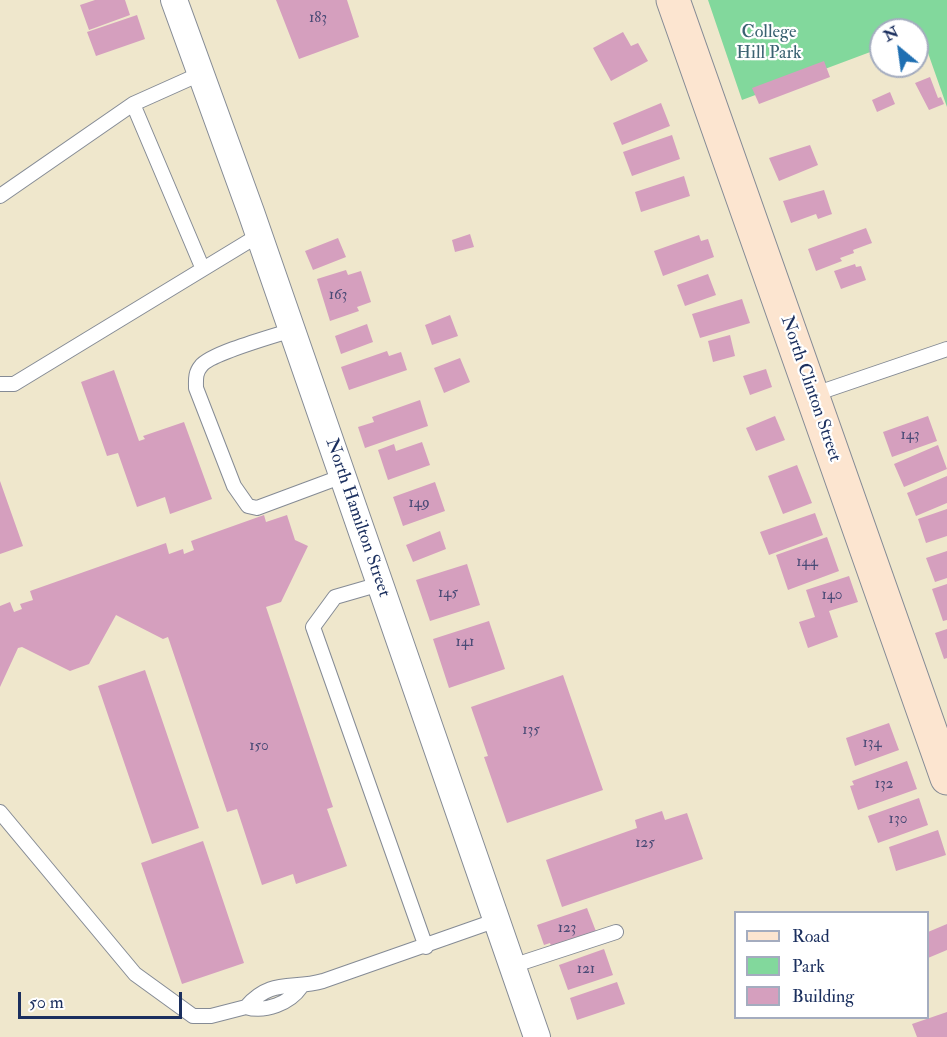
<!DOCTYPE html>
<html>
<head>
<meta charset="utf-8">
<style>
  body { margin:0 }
  #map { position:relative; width:947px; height:1037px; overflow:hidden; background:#efe7cc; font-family:"IM FELL Double Pica",serif }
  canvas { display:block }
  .legend { position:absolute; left:734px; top:911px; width:195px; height:108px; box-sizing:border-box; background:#fff; border:2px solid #a4acbf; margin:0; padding:8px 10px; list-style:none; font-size:18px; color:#1b2f5e }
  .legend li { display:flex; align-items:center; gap:12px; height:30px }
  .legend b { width:30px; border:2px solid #a4acbf }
  .north { position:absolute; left:869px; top:18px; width:60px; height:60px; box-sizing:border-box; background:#fff; border:2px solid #a4acbf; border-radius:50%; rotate:331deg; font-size:16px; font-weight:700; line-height:24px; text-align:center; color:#1b2f5e }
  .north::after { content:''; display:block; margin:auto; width:21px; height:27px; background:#1f6fb2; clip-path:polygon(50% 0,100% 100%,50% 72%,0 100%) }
  .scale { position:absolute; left:18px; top:992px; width:164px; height:27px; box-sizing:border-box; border:3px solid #1b2f5e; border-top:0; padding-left:8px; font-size:18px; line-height:21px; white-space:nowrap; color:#1b2f5e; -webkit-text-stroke:4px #fff; paint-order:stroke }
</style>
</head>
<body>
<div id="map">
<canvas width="947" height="1037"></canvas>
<ul class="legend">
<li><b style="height:8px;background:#fce5d0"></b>Road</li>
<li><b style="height:16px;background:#82d89c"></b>Park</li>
<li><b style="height:16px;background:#d59fbe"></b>Building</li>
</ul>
<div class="north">N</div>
<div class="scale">50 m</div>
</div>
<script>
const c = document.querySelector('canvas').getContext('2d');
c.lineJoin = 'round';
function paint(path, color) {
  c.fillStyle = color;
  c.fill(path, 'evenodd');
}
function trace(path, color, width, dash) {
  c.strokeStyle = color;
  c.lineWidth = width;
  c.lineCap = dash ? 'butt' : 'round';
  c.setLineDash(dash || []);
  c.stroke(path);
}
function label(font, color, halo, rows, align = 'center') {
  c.font = font + ' "IM FELL Double Pica",serif';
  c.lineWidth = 4.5;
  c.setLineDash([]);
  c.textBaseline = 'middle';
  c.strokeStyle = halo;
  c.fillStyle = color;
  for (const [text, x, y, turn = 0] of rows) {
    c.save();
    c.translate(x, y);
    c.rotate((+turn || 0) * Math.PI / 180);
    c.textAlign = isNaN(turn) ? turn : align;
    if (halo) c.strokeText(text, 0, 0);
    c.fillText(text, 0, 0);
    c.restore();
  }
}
const green = new Path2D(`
  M708,0H947V107L921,33L917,34V30H881V48L742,100Z`);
const building = new Path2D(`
  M95,0H125L130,15L89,30L80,5Z
  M276,0H347L359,37L299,59Z
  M137,15L145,39L96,56L87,32Z
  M623,32L631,46L638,43L648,61L611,81L593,48Z
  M824,61L830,77L759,104L752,88Z
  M930,77L938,98L941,97L944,104L929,110L915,83Z
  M890,92L895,104L877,112L872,100Z
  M661,103L670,126L622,145L613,123Z
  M672,135L680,159L632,176L623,152Z
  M810,145L818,165L779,181L769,158Z
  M684,176L690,196L641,212L635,192Z
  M824,190L832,214L818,219L816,214L791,223L783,201Z
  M866,228L872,243L853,250L854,253L840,258L842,261L816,271L808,249Z
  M470,234L474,247L455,252L452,240Z
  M699,235L701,241L708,239L714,257L663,276L654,251Z
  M338,238L346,257L313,270L305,251Z
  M855,264L856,267L861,266L866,280L841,289L834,271Z
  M346,270L348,275L361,271L371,302L357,307L359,311L330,321L317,279Z
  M708,274L716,295L685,306L677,285Z
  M742,299L750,323L700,338L692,314Z
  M450,315L458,336L432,345L425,325Z
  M367,324L373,342L341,354L335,336Z
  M730,335L735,356L713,362L708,341Z
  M387,351L389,356L401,352L407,370L349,390L341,367Z
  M460,358L470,382L444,393L434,368Z
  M766,369L772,387L750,395L743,376Z
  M114,370L139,441L145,439L143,436L184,422L212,499L170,514L165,497L137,507L118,453L107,456L81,382Z
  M420,400L428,426L365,448L358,427L374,422L372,417Z
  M775,416L785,440L756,451L746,428Z
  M928,416L937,441L892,457L883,432Z
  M422,442L430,465L388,480L378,450L394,444L396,451Z
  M938,445L947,469L904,487L894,464Z
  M797,465L812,503L783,514L768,476Z
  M947,476V503L916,516L907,493Z
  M0,481L23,546L0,554Z
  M435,482L445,511L403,526L393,497Z
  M947,509V536L926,543L918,519Z
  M815,513L823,535L769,555L760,532Z
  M264,515L266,522L287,515L295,540L308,546L281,602L266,607L333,807L327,809L347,866L296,884L293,874L262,885L237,809L227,812L168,637L163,639L116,615L89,664L70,671L22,647L18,648L0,687V606L10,602L14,612L22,609L20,604L33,600L30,591L166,543L169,554L183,549L184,554L194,550L191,541Z
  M440,531L446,549L413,562L406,545Z
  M827,537L839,571L788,590L776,555Z
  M947,551V578L935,582L926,558Z
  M467,564L480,605L430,621L416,580Z
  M849,576L858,602L829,611L838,637L808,648L799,622L815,617L806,590Z
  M947,584V620L943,621L932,589Z
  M489,621L505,669L449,688L433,639Z
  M947,629V658L944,659L935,633Z
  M145,670L199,828L152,844L98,686Z
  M563,675L603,790L507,823L484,757L488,756L471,707Z
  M889,723L899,750L855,766L846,738Z
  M907,761L917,789L858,810L850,786L854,785L852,781Z
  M919,798L928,825L878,843L868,816Z
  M662,811L665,820L687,813L703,859L562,907L546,860L637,828L635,820Z
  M938,830L946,855L896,871L889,847Z
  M203,841L244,963L182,984L141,863Z
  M587,908L597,934L552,949L550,943L544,945L537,925Z
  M947,924V950L928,958V932Z
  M604,949L613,975L568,990L559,965Z
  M617,982L625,1004L577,1020L570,998Z
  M947,1012V1037H917L912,1024Z`);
const lane = new Path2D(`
  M133,104L200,74
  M0,196L133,104L202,267
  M292,330C274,336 211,353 201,366C195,373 196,380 196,388L234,486L248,506L257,508L343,476
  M0,384H14L259,235
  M812,395L947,349
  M380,584L335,597L313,627L426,947
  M0,812L135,974L193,1016H211L246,1007
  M512,966L616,932
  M301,987C290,1003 265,1013 246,1007C271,978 292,990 323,981L497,920`);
const street = new Path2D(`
  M174,0L251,212L537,1037`);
const secondary = new Path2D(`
  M673,0L947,778`);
const numberNames = [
  ["183",318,19],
  ["163",338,296],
  ["143",910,436],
  ["149",419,504],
  ["144",807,563],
  ["145",448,594],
  ["140",832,596],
  ["141",465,643],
  ["135",531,731],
  ["134",872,744],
  ["150",259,747],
  ["132",884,785],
  ["130",898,820],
  ["125",645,844],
  ["123",567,929],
  ["121",586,970]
];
const parkNames = [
  ["College",769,33],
  ["Hill Park",769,54]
];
const streetNames = [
  ["North Clinton Street",810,389,71],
  ["North Hamilton Street",357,518,71]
];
paint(green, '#82d89c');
paint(building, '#d59fbe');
trace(lane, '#858b95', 16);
trace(street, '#858b95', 28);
trace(secondary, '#858b95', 35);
trace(lane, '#fff', 14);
trace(street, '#fff', 26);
trace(secondary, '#fce5d0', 33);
label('15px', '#4a4b76', null, numberNames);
label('18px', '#3a6271', '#fff', parkNames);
label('18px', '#1b2f5e', '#fff', streetNames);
</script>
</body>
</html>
